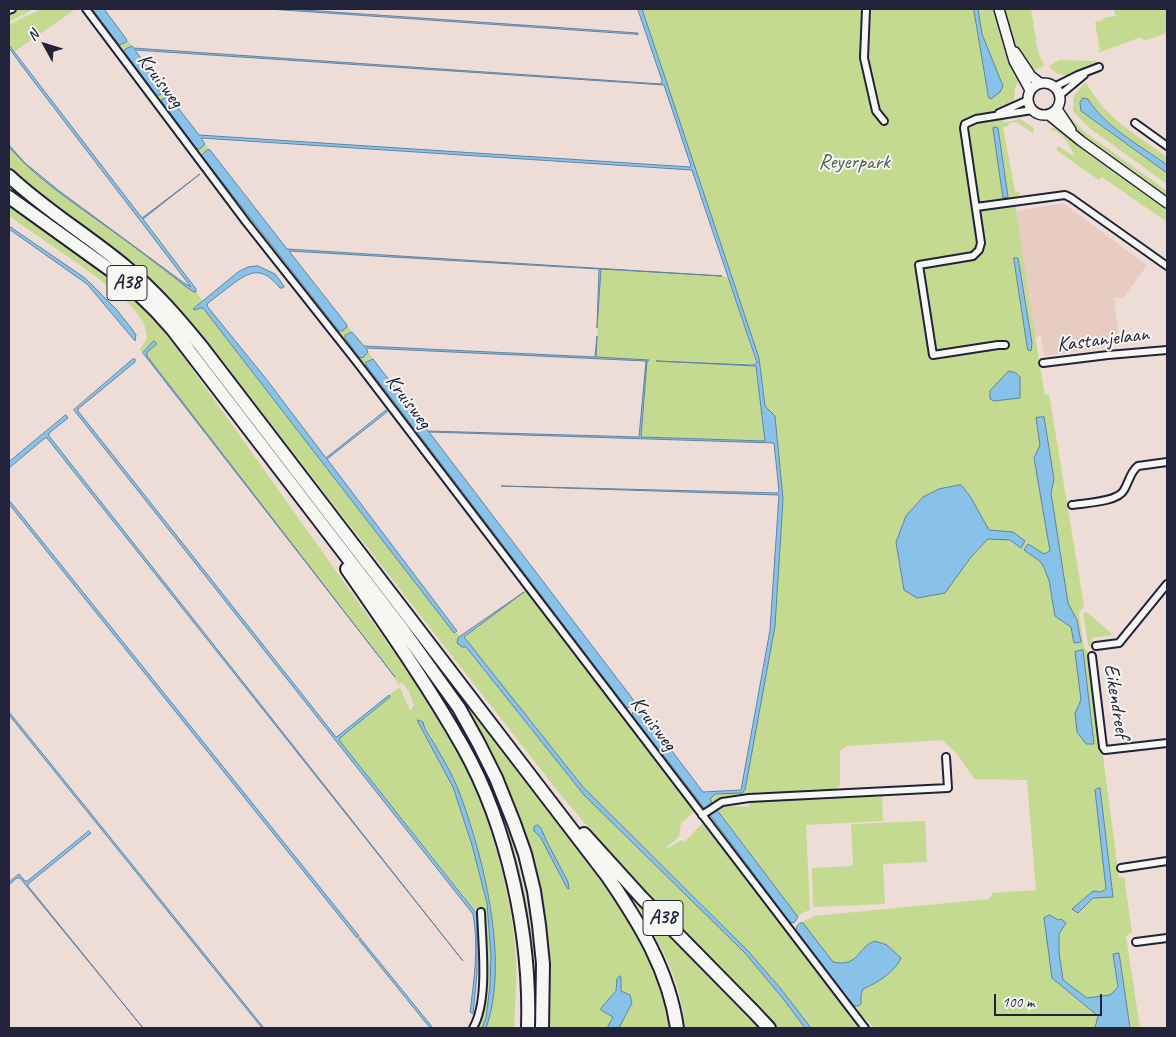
<!DOCTYPE html>
<html>
<head>
<meta charset="utf-8">
<style>
  body { margin:0 }
  #map { position:relative; width:1176px; height:1037px; overflow:hidden; background:#eeddd6; font-family:Caveat,sans-serif }
  canvas { display:block }
  .frame { position:absolute; inset:0; border:10px solid #22223b; pointer-events:none }
  .north { position:absolute; left:20px; top:20px; width:50px; height:50px; -webkit-text-stroke:4px #f6f6f2; paint-order:stroke; rotate:309deg; font-size:14px; font-weight:700; line-height:20px; text-align:center; color:#22223b }
  .north::after { content:''; display:block; margin:auto; width:18px; height:22px; background:#22223b; clip-path:polygon(50% 0,100% 100%,50% 72%,0 100%) }
  .scale { position:absolute; left:994px; top:994px; width:108px; height:22px; box-sizing:border-box; border:2px solid #22223b; border-top:0; padding-left:6px; font-size:15px; line-height:18px; white-space:nowrap; color:#22223b; -webkit-text-stroke:4px #f6f6f2; paint-order:stroke }
</style>
</head>
<body>
<div id="map">
<canvas width="1176" height="1037"></canvas>
<div class="frame"></div>
<div class="north">N</div>
<div class="scale">100 m</div>
</div>
<script>
const c = document.querySelector('canvas').getContext('2d');
c.lineJoin = 'round';
function paint(path, color) {
  c.fillStyle = color;
  c.fill(path, 'evenodd');
}
function trace(path, color, width, dash) {
  c.strokeStyle = color;
  c.lineWidth = width;
  c.lineCap = dash ? 'butt' : 'round';
  c.setLineDash(dash || []);
  c.stroke(path);
}
function label(font, color, halo, rows, align = 'center') {
  c.font = font + ' Caveat,sans-serif';
  c.lineWidth = 4;
  c.setLineDash([]);
  c.textBaseline = 'middle';
  c.strokeStyle = halo;
  c.fillStyle = color;
  for (const [text, x, y, turn = 0] of rows) {
    c.save();
    c.translate(x, y);
    c.rotate((+turn || 0) * Math.PI / 180);
    c.textAlign = isNaN(turn) ? turn : align;
    if (halo) c.strokeText(text, 0, 0);
    c.fillText(text, 0, 0);
    c.restore();
  }
}
const built = new Path2D(`
  M1063,203L1147,265L1124,297L1114,298L1120,345L1044,356L1041,336L1032,337L1011,212Z`);
const green = new Path2D(`
  M18,9H34L9,22L10,24L41,9H76L14,52L9,45V13Z
  M89,9H93L119,45H122L127,40L132,46L125,48L124,51L156,95H160L164,90L169,96L162,99V102L197,149L204,146L205,144L210,150L203,153V156C248,214 294,272 339,331L346,328L347,325L352,332L345,334V338L363,358L368,352L373,359H370L366,365L460,488L458,490L293,276L276,257Z
  M642,9H995L1006,48L1020,77L1015,88L1014,100L1016,102L1008,107L1003,123L1020,119L1034,128L1033,133L1016,122L1009,123V125L1003,127L1015,192H1020L1019,197L1014,199L1040,367L1045,395L1049,394L1084,606L1079,613L1084,647L1089,653L1090,657L1119,878L1124,877L1132,932L1126,936L1140,1028H874L860,1013L871,1028H868L858,1014L859,1010L857,1007H853L796,933L795,930L800,923L814,916L989,899L993,893L1036,890L1027,780L974,779L958,755L942,740L847,746L840,751V785L835,790L761,795L759,792L754,793L751,796L726,798L715,802L711,807L710,799L713,795L745,790L772,631L781,501L776,444L764,406L758,360Z
  M1002,9H1031L1038,52L1044,65L1041,68L1033,70L1030,67L1029,69C1014,49 1009,32 1002,9Z
  M1113,9H1167V33L1144,41L1141,37L1098,53L1100,50L1095,22L1103,20V18L1116,16Z
  M1059,60L1096,61L1098,63C1082,71 1061,84 1049,66Z
  M1086,82C1103,117 1137,135 1167,157V165C1140,146 1106,128 1088,99L1081,111L1167,173V184L1088,127L1073,111L1074,95Z
  M1071,118L1086,133L1167,191V198L1082,137L1067,121Z
  M1055,127L1057,128L1058,127L1075,141L1167,207V227L1166,226L1167,222L1102,177L1099,180L1056,150L1058,146L1075,157C1069,144 1064,133 1049,129Z
  M9,147C34,176 66,198 97,220C128,242 159,265 189,289L196,292L203,301L194,308H203L454,633L456,632L461,637L458,638L584,795L745,953L784,1000L805,1028H777L728,975L630,876L560,794L233,376C209,348 188,317 162,291C121,249 71,217 24,182L9,168Z
  M9,184L95,248L158,301L604,880L628,915L657,968L673,1028H619L632,1003L621,991V978L617,979L616,991L601,1008V1010L613,1017L607,1028H548L545,932L496,768L165,315L9,192Z
  M9,206C50,235 93,261 131,295C145,306 156,321 168,335L411,676C432,709 454,742 470,777C494,830 513,902 516,960C517,983 515,1006 514,1028H486L488,1022L494,965V937L489,898L475,844L457,789L423,724L418,722L453,787L472,845L487,903L491,956L490,985L486,1018L482,1028H475L483,999L484,923L481,908L475,910L339,740L340,738L390,697L389,695L400,687L410,711L414,705L408,690L402,682L399,685L394,677L395,676L147,356V352L157,344L143,353L140,350L147,338C146,331 145,325 142,320C132,304 115,291 100,280C71,257 39,238 9,216Z
  M601,269L723,276L729,278L756,364L656,361L756,366L765,441L640,437L647,361H649L596,357Z
  M465,496L627,708L624,707L464,498Z
  M527,590L673,782L679,792L694,812L681,823L679,837L667,847V849L682,840L684,842L702,824L713,834L861,1028H811L781,989L748,951L583,787L464,637Z
  M1087,612L1113,635L1092,638L1093,646L1089,647L1088,644L1083,613Z
  M414,657C438,691 460,724 479,760C521,843 539,935 536,1028H531L503,830Z
  M632,715L705,809L700,808L632,718Z
  M882,795L883,821L806,825L810,910L802,913L798,917L717,810H713L721,805L748,807L751,801Z
  M710,813V816L790,922L794,923L787,922L709,820Z
  M925,821L927,862L883,864L885,904L813,907L812,868L853,866L851,824Z
  M628,891L764,1028H685C682,978 654,932 628,891Z`);
const water = new Path2D(`
  M93,9H104L127,40L126,42L120,45Z
  M269,9H290L638,33V34Z
  M638,9H642L759,358L765,406L775,416L783,499L775,626L745,790L742,793L715,794L710,799L712,803L711,807L713,810H717L798,917L794,923L790,922L710,815L707,809H705L632,715L633,712L640,709L703,792L741,790L770,630L779,495L501,486L778,493L779,491L774,443L429,432L635,702L634,705L627,708L366,365V362L373,359L428,431L639,437L646,361L366,348L368,352L363,358L359,357L345,338V335L352,332L364,346L595,357L597,336L596,357L649,360L647,361L641,437L765,441L756,366L656,361L753,365L757,363L692,170L201,138L205,144L200,149H197L162,102V99L169,96L199,135L690,167L691,166L664,85L135,50L164,90L160,95H156L124,51L125,49L132,46L133,48L661,84L662,81Z
  M974,9H978L982,34L1003,86L1000,92L991,99L989,98Z
  M9,45L142,218L200,174L143,219L196,289V292H194L189,289C160,266 131,244 100,222C68,199 35,177 9,147V145L25,163L58,190L184,283L191,287L22,66L9,48Z
  M1083,98L1088,99C1105,127 1141,146 1167,165V173L1081,111L1080,103Z
  M994,127L998,128L1008,197L1003,198L993,129Z
  M207,150H210L287,249L722,276L601,269L597,328L599,269L289,251L347,325L346,328L342,331H339L202,156Z
  M9,226L85,278L116,309L132,329L136,335L135,341L87,284L9,229Z
  M1014,258H1018L1032,343L1031,351L1028,350Z
  M258,266L275,274L284,286L283,288H280C262,266 251,270 230,286C223,292 215,297 208,303L207,306L267,380L326,458L386,410L387,412L327,459L457,631L454,633L203,308H200L196,310L193,309L238,272L248,267Z
  M154,341L157,344L147,352V356L395,677L143,353Z
  M133,359H135V362L78,409V411L336,737L338,736L389,695L390,697L340,738L339,740L477,914V974L473,1014L470,1012C474,981 479,946 473,914L74,410Z
  M1009,371L1016,373L1020,377V398L994,401L990,399V391Z
  M66,415L68,418L49,433V436L463,961L47,438H45L9,468V462Z
  M1044,417L1054,479L1051,493L1068,603L1077,620L1081,642L1074,643L1071,627L1055,616L1049,580L1044,568L1041,562L1024,550L1028,544L1044,554L1050,551L1034,458L1040,445L1036,418Z
  M961,485L970,496L989,530L1013,532L1025,541L1021,548L1010,540L988,539L971,557L945,593L917,598L904,590L896,542L906,516L923,497L939,489Z
  M9,500L359,936L357,938L9,504Z
  M524,592L464,637L583,787L748,951L781,989L811,1028H805L784,1000L745,953L584,795L470,652L466,647H462L457,643L458,638Z
  M1083,650L1094,744H1086L1077,732L1075,713L1081,700L1075,652Z
  M9,712L264,1028H262L9,715Z
  M418,720L423,722C424,730 431,738 435,745C443,759 452,774 458,789C483,854 510,961 486,1028H482L486,1018L490,985L491,956L487,903L472,845L453,787L418,722Z
  M1100,788L1113,897L1093,898L1078,913L1072,909L1093,891L1101,892L1106,889L1095,790Z
  M538,825L541,828L546,840L568,882L569,889L567,888L541,838L534,831V827Z
  M89,831L91,833L28,884V886L143,1028L20,878H17L9,885V882L19,874L25,881H27Z
  M1050,915L1058,920L1061,919L1066,923L1059,934V952L1063,980L1087,998L1110,995L1118,987L1113,954L1119,953L1130,1028H1095L1098,1016L1052,978L1044,918Z
  M800,923H803L833,962C859,968 858,946 875,941L887,945L901,958C895,972 877,983 863,989L861,995V1004L858,1006H854L796,930L797,926Z
  M360,938L433,1028H430L359,940Z
  M620,976L621,978V991L630,995L632,1003L619,1028H607L613,1017L601,1010V1008L616,991L617,979Z`);
const street = new Path2D(`
  M86,9L246,222L359,365L865,1028
  M866,9L864,58L876,111L884,121
  M9,10L12,9
  M1054,87L1078,75L1099,67
  M1060,95L1084,75
  M999,113L1028,100
  M1135,123L1167,146
  M976,207L1065,195L1071,198L1167,266
  M1005,345H998L933,355L919,265L973,256L979,250L981,243L964,128L965,124L976,119L1032,110
  M1043,363L1108,355L1167,350
  M1072,505C1085,503 1118,502 1124,490C1129,482 1130,472 1138,466L1167,462
  M1096,646L1119,643L1167,584
  M1092,656L1103,747L1105,750L1167,743
  M702,815L722,802L749,798L948,788L946,757
  M1121,868L1167,861
  M1136,942L1167,938
  M473,1028C489,1001 482,943 481,912`);
const secondary = new Path2D(`
  M999,9L1014,61L1030,90
  M1015,52L1031,76L1040,83
  M1028 99a16 16 0 1 1 32 0a16 16 0 1 1-32 0Z
  M1057,109L1071,130
  M1049,115L1081,141L1167,203`);
const highway = new Path2D(`
  M9,176C45,210 89,236 127,268C155,291 178,318 201,346L608,877C640,924 669,971 677,1028
  M9,197L123,279L156,311L173,330L403,630L459,708L479,744L496,778L514,823L525,854L534,891L539,925L543,964L542,1028
  M347,569C387,627 428,685 463,747C508,827 531,936 528,1028
  M584,834L642,898L753,1011L769,1028`);
const shields = [
  [127,283,40],
  [663,918,40]
];
const shieldNames = [
  ["A38",127,283],
  ["A38",663,918]
];
const streetNames = [
  ["Kruisweg",160,81,53],
  ["Kastanjelaan",1103,340,-7],
  ["Kruisweg",408,402,53],
  ["Eikendreef",1116,701,81],
  ["Kruisweg",653,724,53]
];
const parkNames = [
  ["Reyerpark",854,162]
];
paint(built, '#e8ccc2');
paint(green, '#c3da90');
paint(water, '#89c2e8');
trace(water, '#6082a3', 1);
trace(street, '#22223b', 10);
trace(secondary, '#22223b', 12);
trace(highway, '#22223b', 16);
trace(street, '#f6f6f2', 6);
trace(secondary, '#f6f6f2', 9);
trace(highway, '#f6f6f2', 12);
for (const [x, y, w] of shields) {
  const box = new Path2D();
  box.roundRect(x - w / 2, y - 17.5, w, 35, 4);
  c.fillStyle = '#f6f6f2';
  c.fill(box);
  trace(box, '#22223b', 1);
}
label('bold 20px', '#22223b', null, shieldNames);
label('21px', '#22223b', '#f6f6f2', streetNames);
label('21px', '#525954', '#f6f6f2', parkNames);
</script>
</body>
</html>
